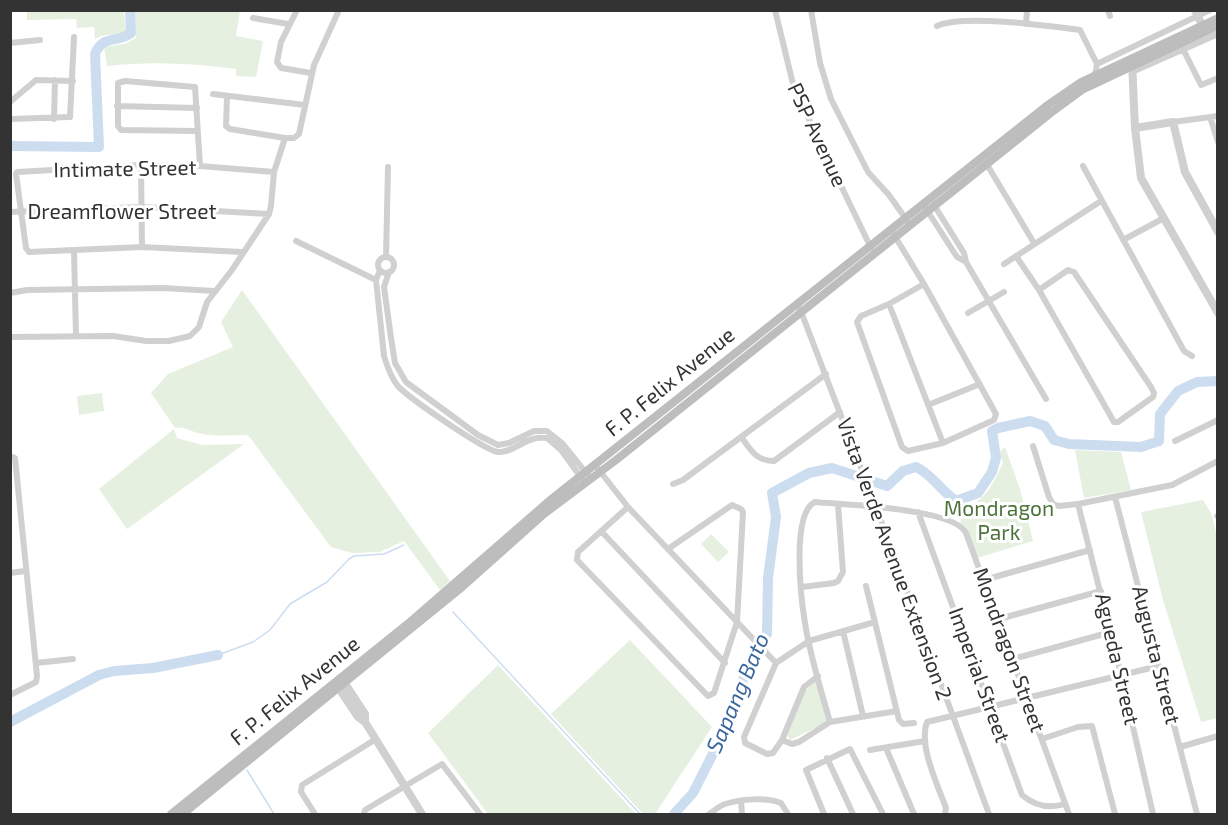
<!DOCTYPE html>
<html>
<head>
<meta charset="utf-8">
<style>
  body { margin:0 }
  #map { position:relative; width:1228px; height:825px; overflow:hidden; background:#fff; font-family:"Exo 2",sans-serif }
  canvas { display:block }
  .frame { position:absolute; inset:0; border:12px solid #333; pointer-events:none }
</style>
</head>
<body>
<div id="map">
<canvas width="1228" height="825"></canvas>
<div class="frame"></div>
</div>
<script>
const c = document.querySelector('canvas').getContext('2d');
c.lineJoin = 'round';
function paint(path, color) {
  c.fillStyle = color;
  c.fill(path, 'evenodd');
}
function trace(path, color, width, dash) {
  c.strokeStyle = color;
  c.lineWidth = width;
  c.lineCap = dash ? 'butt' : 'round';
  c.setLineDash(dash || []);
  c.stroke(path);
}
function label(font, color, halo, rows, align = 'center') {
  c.font = font + ' "Exo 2",sans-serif';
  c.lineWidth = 6;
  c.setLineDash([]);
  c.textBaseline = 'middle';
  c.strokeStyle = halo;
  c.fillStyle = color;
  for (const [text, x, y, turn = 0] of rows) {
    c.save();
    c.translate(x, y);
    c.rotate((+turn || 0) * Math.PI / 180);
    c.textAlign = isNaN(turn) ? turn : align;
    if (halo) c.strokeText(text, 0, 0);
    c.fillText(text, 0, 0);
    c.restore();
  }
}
const green = new Path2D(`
  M135,10L240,11L236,36L263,41L256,77L236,76V69C194,63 149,61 107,66L104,47L125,44L136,38Z
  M27,11H124L126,32C114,37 106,32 95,39L94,27L77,28L76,19L27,20Z
  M242,290L450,581L440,590L404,541L380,552L352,553L331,547L248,435C231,435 215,437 198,433C190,431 183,426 175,428L151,393L168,374L233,347L221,322Z
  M102,393L104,411L79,415L77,396Z
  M174,429L177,438L202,445L244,444L127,529L99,489Z
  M1005,447L1020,489L1033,541L977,558L965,526L960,523L964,509C988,498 992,485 1003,463L999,452Z
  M1075,450L1121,452L1131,490L1084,498Z
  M1203,500L1212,515L1217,537L1218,718L1201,722L1163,600L1141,512Z
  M711,534L729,552L718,562L701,544Z
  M630,640L712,727L655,814H643L551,714Z
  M498,665L636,814H488L428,733Z
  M817,680L829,721L790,740L787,735L805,691Z`);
const stream = new Path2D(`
  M453,612L640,814
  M218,655L253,642L270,630L290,604L327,582L349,559L354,556L384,554L404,545
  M247,770L274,814`);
const river = new Path2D(`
  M10,146L99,147L95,54C103,34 117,44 131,33L130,10
  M10,722L99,675L114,671L153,668L218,655
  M674,814L693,793L722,736L750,661L767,634L768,578L776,517L772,493L809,473L832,468L887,486L903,471L916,467C933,475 941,491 956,501L978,493L992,472L996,458L992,431L998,428L1030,421L1045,426L1054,440L1069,444L1141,447L1159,441L1160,414L1178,391L1197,382L1218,381`);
const minor = new Path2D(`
  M297,10L281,42L277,62L281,68L311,73
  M775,10L794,88L871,248
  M811,10L820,63L831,99L868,172L889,195L908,222
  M1108,10L1110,16
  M253,18L288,24
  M1026,24L1027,10
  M937,26C963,14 1048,26 1080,30L1097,64
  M10,43L40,40
  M1183,49L1201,85L1218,78
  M1132,72L1218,34
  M1095,75L1097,64L1210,10
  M213,94L305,105
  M227,96L226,126L230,129L285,138
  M10,102L36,80L73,81
  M117,106L197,108
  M1210,117L1218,142
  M10,119L70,117L74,37
  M54,119L55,80
  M1173,122L1218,116
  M197,131L121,130L118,126V83L125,81L195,87L200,166
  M986,163L1034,243
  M141,165L142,247
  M1083,166L1184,351L1192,356
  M923,204L957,257L966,262
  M934,205L964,253L966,262L1046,399
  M10,212L142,207L269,214
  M891,230L924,284L996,414L994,420L943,443L908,451L902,447L857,322L861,316L889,304L924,284
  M1123,240L1164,218
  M296,241L376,280
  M74,250L76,336
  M242,252L142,247L29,252L26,248L16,174L17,172L141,165L200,166L274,172
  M1016,256L1039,290L1114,422H1118L1153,397L1154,393L1151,387L1074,272L1068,270L1039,290
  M378 265a8 8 0 1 1 16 0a8 8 0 1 1-16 0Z
  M386,257L388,167
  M1004,264L1101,201
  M380,270L376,280L384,356C387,366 391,377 397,385C407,397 484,450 498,452C511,453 521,442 533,439C537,437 542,438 547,438L561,450L582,479
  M389,272L384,287L391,338L395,363L406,382L478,435L498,445L509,443L534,431H547L562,443L591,479
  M10,293L27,290L163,288L215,291
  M889,304L943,443
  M800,309L876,507L989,814
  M968,313L1004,292
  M10,337L113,336L146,341H169L190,336L199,327L207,302L232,270L269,214L271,206L274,172L285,138H294L299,134L314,65L339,10
  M928,405L980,384
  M742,438C751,451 757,461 774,461L840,412
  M1175,441L1218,420
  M1033,446L1049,497L1053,504L1059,506L1078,504L1172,485L1218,461
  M10,456L15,458L37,676L36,682L10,695
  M595,465L628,507L776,663
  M673,484L683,480L826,374
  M1115,497L1197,814
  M1078,504L1121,675L1153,814
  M628,507L578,552L577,560L708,696L714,693L737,622L743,512L741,509L732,505L668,549
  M918,512L1022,795C1035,806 1049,809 1065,804
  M1217,516L1218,515
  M601,531L725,663
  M10,573L25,571
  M984,580L1090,550
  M866,586L899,720L903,724L914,723
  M802,587L834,583L838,581L843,572L838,505
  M999,619L1101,591
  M843,631L863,716
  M1013,659L1111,632
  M36,663L73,659
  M818,676L804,687L782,740L773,753L767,754L745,743L744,737L776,663L809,641L875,622
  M830,722C821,690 810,656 805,623C801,599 791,513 815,502C844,505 954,508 966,533L1069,814
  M1042,739L1078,727L1092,726L1115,814
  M782,740L792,744L799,742L830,722L897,711
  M1180,747L1218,736
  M886,748L914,814
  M870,750L925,741
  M827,758L853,814
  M741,801L742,814
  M315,814L301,792L302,785L376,739
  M364,814L365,810L442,764L480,814
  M709,814C714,811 719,806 725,804C740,799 766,797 781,803L788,814
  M824,814L806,770L850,749L883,814
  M945,814L946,808C938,786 918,745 927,722L1159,666`);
const tertiary = new Path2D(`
  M1195,10L1202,25
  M1132,62L1135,128L1141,178L1218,313
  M1135,128L1173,122L1185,172L1218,232
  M342,679L365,714V722
  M336,684L358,717L365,722L422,814`);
const secondary = new Path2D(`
  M171,814L411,621L549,501L1049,104L1081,82L1218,18
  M183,814L460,589L544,514L616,460L1052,112L1082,90L1218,26`);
const streetNames = [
  ["PSP Avenue",817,135,65],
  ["Intimate Street",125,169,-1],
  ["Dreamflower Street",122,212],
  ["F. P. Felix Avenue",670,382,-39],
  ["Vista Verde Avenue Extension 2",894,559,70],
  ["Mondragon Street",1009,650,70],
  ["Augusta Street",1156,655,76],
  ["Agueda Street",1117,659,77],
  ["Imperial Street",979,675,70],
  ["F. P. Felix Avenue",295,691,-39]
];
const parkNames = [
  ["Mondragon",999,509],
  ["Park",999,533]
];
const waterNames = [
  ["Sapang Bato",738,693,-67]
];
paint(green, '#e6f0e1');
trace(stream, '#ccddf0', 1.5);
trace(river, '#ccddf0', 10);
trace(minor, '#d0d0d0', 6);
trace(tertiary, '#d0d0d0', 8);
trace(secondary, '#bdbdbd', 8);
label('21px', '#333', '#fff', streetNames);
label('21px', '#4d733b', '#fff', parkNames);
label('italic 22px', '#39669d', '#fff', waterNames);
</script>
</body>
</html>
